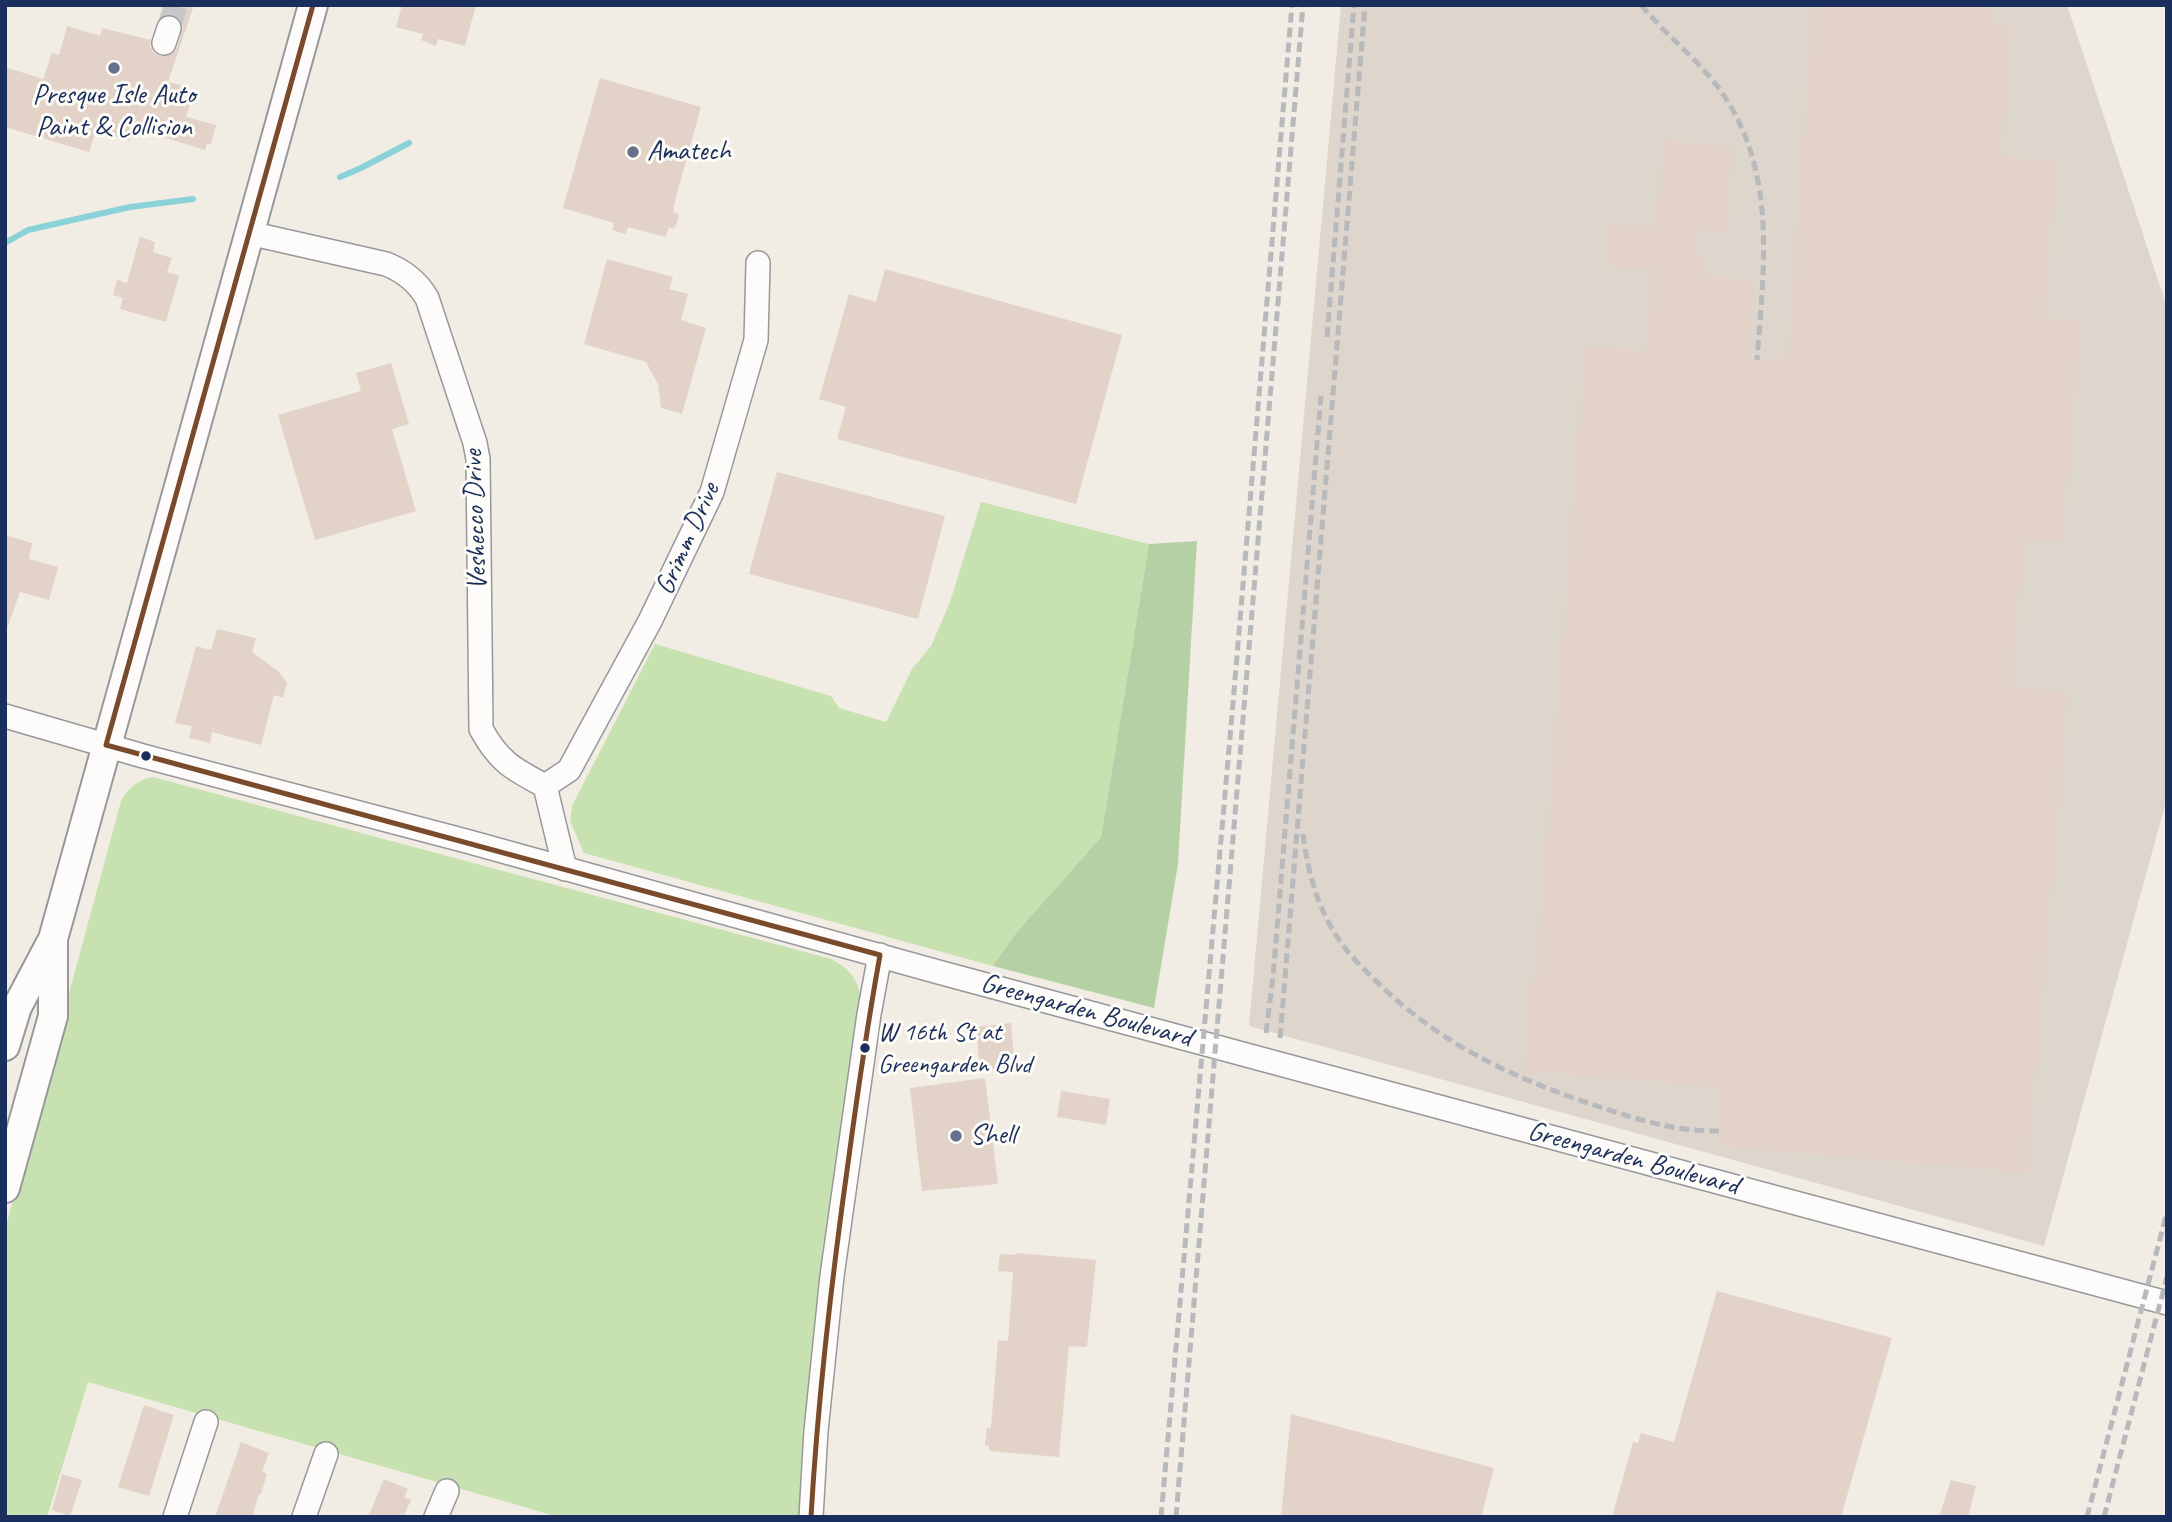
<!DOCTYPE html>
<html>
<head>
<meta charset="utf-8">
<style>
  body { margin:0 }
  #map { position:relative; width:2172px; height:1522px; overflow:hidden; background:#f2ede4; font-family:Caveat,sans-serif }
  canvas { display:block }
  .frame { position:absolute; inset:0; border:7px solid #1b2f5e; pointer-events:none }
</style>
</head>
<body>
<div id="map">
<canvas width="2172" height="1522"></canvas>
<div class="frame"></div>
</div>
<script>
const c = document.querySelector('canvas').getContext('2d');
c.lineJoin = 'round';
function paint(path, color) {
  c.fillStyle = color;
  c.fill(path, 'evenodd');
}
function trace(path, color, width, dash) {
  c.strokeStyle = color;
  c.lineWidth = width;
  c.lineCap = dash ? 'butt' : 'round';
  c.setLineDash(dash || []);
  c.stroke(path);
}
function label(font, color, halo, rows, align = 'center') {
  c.font = font + ' Caveat,sans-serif';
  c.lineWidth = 6;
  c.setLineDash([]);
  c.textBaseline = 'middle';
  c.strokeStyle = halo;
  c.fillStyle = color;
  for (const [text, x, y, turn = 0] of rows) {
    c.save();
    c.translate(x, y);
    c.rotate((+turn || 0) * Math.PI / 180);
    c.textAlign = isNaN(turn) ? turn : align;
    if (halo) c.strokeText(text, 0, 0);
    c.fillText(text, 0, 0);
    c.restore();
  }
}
const industrial = new Path2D(`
  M1341,5H2067L2167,307V798L2044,1246L1249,1026Z`);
const green = new Path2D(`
  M981,502L1149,544L1101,837L1016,933L993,966L584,853L570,821L572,806L655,644L831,696L839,708L886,722L912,669L931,646L950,602Z
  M153,777L831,959C848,967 858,979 861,998L823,1246L808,1402L801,1517H559L88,1382L47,1517H5V1230L121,801C129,787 138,780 153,777Z`);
const forest = new Path2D(`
  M1197,541L1178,864L1154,1008L993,966L1016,933L1101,837L1149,544Z`);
const stream = new Path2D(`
  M340,177L361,168L409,143
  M5,243L28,230L130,207L193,199`);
const building = new Path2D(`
  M163,5H194L168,82L181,85L179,90L193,94L186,117L216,125L211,144L207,143L205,150L134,128L130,141L96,131L89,152L5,127V67L43,79L52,53L59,55L67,26L100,36L102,28L151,40L150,46L154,53L160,56H167L177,48L183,26L180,19L174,15L167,14L159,18Z
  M402,5H476L465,46L438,39L436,46L421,40L423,34L396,27Z
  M1812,5H1991L1989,23L2012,27L2001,156L2056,161L2045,317L2082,321L2062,542L2025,540L2011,686L2069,692L2027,1173L1719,1146L1723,1090L1692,1085L1524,1071L1531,978L1536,979L1585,346L1645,351L1652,270L1607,267L1610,224L1656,226L1664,140L1733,147L1728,232L1696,231L1695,256L1703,260V276L1753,280L1748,360L1787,359Z
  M600,78L701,107L677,193L673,212L679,214L677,222L674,229L669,227L665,237L628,227L626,234L612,230L614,223L563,208Z
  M140,237L155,242L153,252L172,258L167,272L179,276L166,322L120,309L123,298L113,295L117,280L127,283Z
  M607,259L673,277L669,289L688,294L681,320L706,328L682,414L661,408L658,384L646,362L584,344Z
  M885,269L1122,335L1076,504L837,439L846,407L819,399L849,294L876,302Z
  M391,363L409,424L392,429L416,511L315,540L278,415L361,391L356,373Z
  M777,472L945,516L918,619L749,574Z
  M5,535L32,543L29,559L58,567L49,600L20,592L8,626H5Z
  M217,629L256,638L252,652L279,672L287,683L283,698L274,695L261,745L212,732L210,743L189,738L192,726L175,723L196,646L211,650Z
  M1011,1023L1015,1068L980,1071L976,1027Z
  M985,1078L998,1184L922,1191L910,1088Z
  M1061,1091L1110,1099L1106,1125L1057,1117Z
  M1017,1253L1096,1260L1087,1347L1069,1346L1059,1457L989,1451V1446L985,1445L987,1428H991L998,1340L1008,1341L1013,1272L998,1271L1000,1254L1016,1255Z
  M1717,1291L1892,1338L1841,1517H1612L1633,1442L1638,1443L1641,1433L1674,1442Z
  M144,1405L174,1415L149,1496L118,1487Z
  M1291,1414L1494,1468L1481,1517H1281Z
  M241,1442L269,1453L262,1472L267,1474L261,1494H259L252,1517H215Z
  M62,1474L82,1480L70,1516L52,1510Z
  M384,1479L408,1489L404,1497L411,1500L403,1517H368Z
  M1951,1480L1976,1486L1968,1517H1939Z`);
const minorTunnel = new Path2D(`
  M169,28L176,5`);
const minor = new Path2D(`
  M164,43L169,28
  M249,233L386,264C404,271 417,281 427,298L475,443L478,459L481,729C499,762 513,769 545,786L565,869
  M5,716L143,756L466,841L942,973L2167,1303
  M545,786L569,770L650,621L712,492L756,340L758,263
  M175,1517L206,1422
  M304,1517L326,1454
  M436,1517L447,1491
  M811,1517L816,1431L832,1276L869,1014L880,955`);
const major = new Path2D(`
  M5,1046L17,1007L53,939L313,5
  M5,1188L53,1016V942`);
const rail = new Path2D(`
  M1641,5C1665,34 1695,57 1718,87C1778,169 1764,265 1757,360
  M1327,337L1354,5
  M1303,834C1308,873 1318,911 1342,944C1352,958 1366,971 1378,983C1443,1046 1515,1079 1600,1107C1639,1120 1678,1132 1719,1131
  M1266,1033L1273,977L1321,396
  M1280,1038L1365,5
  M1161,1517L1232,715L1292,5
  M1176,1517L1303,5
  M2087,1517L2167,1212
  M2104,1517L2167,1277`);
const bus1 = new Path2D(`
  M313,5L106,745L880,955C868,1022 858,1089 849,1156C832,1276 818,1396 811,1517`);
const markers = [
  [114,68,7,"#66728d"],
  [633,152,7,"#66728d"],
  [146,756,6,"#1b2f5e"],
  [865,1048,6,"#1b2f5e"],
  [956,1136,7,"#66728d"]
];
const busNames = [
  ["W 16th St at",878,1033],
  ["Greengarden Blvd",878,1065]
];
const poiNames = [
  ["Presque Isle Auto",114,96,"center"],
  ["Paint & Collision",114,128,"center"],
  ["Amatech",647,152],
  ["Shell",970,1136]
];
const streetNames = [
  ["Veshecco Drive",476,520,-92],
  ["Grimm Drive",688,539,-66],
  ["Greengarden Boulevard",1086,1011,15],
  ["Greengarden Boulevard",1633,1159,15]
];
paint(industrial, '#ded5cc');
paint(green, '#c8e1b0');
paint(forest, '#b6d0a6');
trace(stream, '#88d2d8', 6);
paint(building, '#e2d2c8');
trace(minorTunnel, '#c7c7c9', 23, [23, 11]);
trace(minor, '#97989b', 26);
trace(major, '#97989b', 32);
trace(minor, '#fdfcfb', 23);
trace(major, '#fdfcfb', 28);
trace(rail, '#b7b9bd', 5, [10, 5]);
trace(bus1, '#7a4b2a', 5);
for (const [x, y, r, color] of markers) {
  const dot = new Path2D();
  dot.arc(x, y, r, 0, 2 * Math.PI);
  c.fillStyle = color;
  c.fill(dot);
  trace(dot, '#fdfcf7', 2.5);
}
label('26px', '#1b2f5e', '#fdfcf7', busNames, 'left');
label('28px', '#1b2f5e', '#fdfcf7', poiNames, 'left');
label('28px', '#1b2f5e', '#fdfcf7', streetNames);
</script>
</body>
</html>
